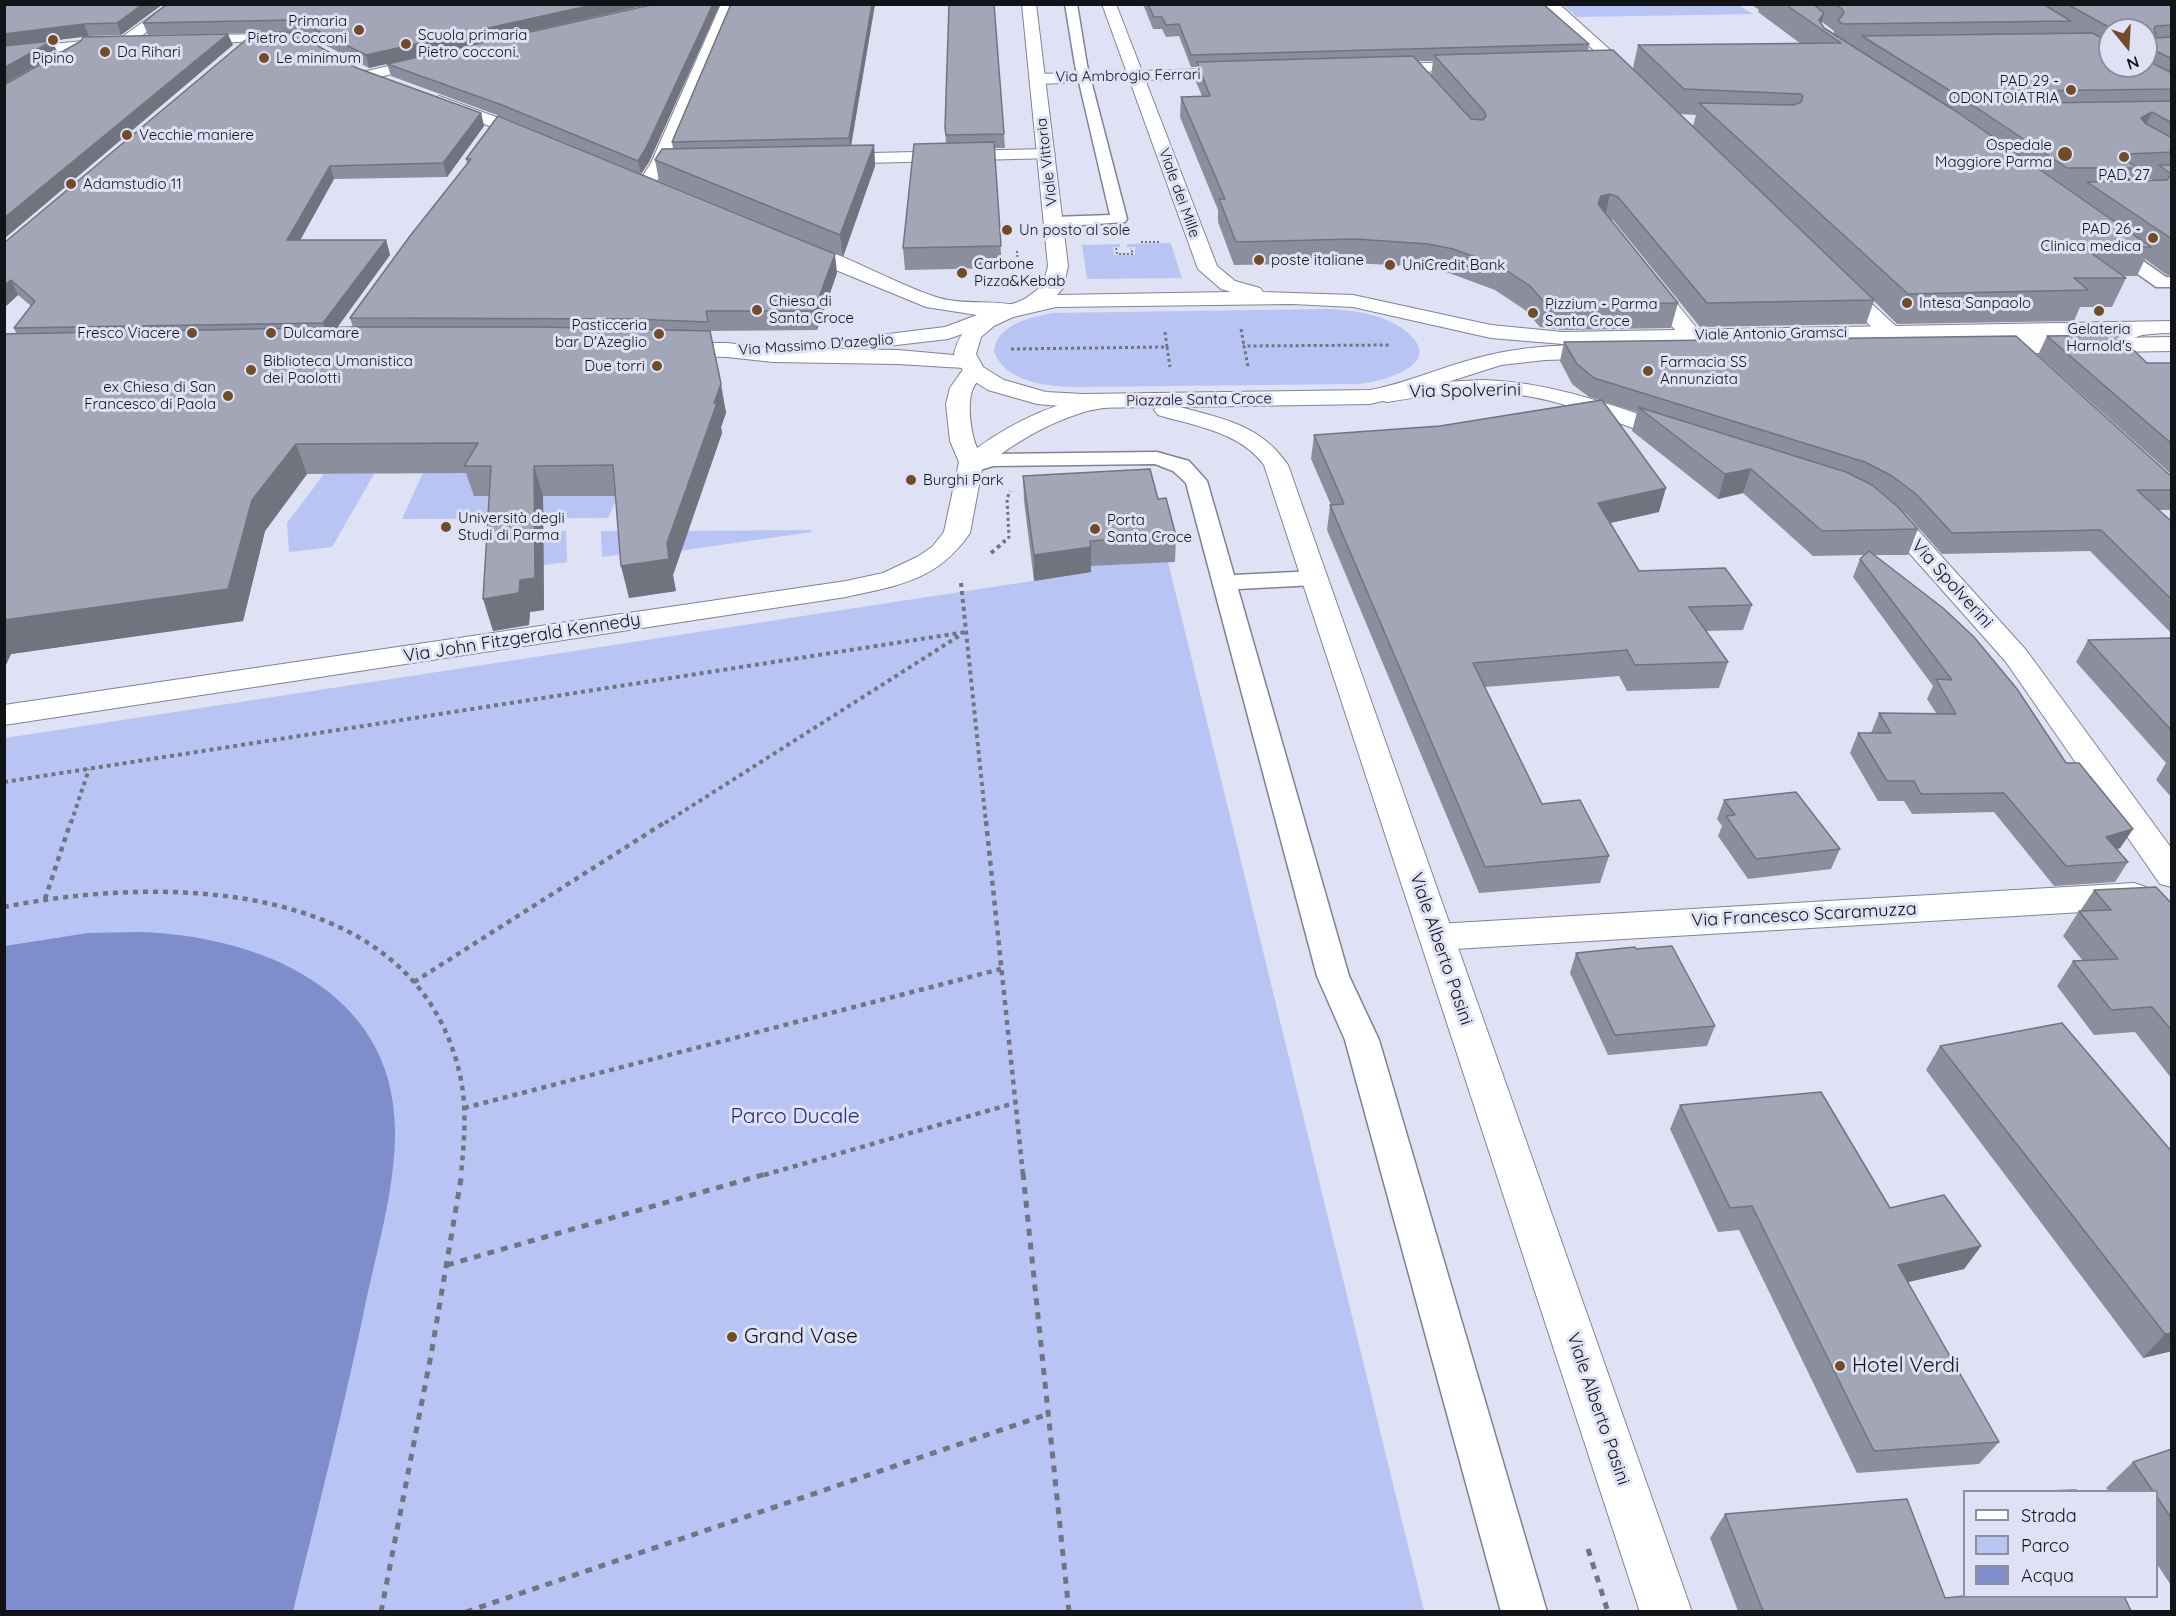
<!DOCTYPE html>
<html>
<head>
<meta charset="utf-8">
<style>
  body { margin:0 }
  #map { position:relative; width:2176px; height:1616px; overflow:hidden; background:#dee2f4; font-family:Quicksand,sans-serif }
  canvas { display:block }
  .frame { position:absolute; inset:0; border:6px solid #111319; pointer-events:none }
  .legend { position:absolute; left:1963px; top:1490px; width:195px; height:108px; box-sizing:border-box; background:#dee2f4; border:2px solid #8c8f9c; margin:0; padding:8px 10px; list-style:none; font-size:18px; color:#111319 }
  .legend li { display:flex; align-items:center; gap:12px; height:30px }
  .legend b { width:30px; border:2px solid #8c8f9c }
  .north { position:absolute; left:2098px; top:18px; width:60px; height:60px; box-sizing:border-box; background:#dee2f4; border:2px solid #8c8f9c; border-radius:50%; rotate:162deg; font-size:16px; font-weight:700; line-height:24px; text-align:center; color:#111319 }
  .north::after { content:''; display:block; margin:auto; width:21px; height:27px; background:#724c28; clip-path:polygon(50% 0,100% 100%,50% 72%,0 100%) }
</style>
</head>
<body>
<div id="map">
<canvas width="2176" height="1616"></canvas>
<div class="frame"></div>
<ul class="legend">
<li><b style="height:8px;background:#fff"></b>Strada</li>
<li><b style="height:16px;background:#b8c4f3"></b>Parco</li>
<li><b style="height:16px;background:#7e8dcc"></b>Acqua</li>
</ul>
<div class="north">N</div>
</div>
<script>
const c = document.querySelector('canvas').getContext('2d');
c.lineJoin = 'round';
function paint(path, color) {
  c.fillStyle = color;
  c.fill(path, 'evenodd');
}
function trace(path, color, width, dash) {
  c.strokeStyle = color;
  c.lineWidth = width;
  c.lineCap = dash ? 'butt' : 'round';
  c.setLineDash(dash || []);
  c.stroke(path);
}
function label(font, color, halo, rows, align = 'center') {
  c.font = font + ' Quicksand,sans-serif';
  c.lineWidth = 6;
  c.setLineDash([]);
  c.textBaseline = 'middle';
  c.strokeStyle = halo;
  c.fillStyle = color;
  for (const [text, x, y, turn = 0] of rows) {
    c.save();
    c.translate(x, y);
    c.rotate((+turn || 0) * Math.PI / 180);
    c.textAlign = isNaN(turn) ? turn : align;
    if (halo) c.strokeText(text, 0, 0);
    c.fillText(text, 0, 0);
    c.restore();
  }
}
const green = new Path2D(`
  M1563,5H1738L1753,14L1577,17Z
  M1168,243L1171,244L1182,278L1087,279L1082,245L1120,244V247H1113L1114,255H1135V247H1127V244Z
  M1326,309C1354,310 1393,315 1413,338C1440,368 1375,383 1357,384L1079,387C1051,387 1004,383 994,351C997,324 1031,317 1053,313Z
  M423,473H487L474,496H612L625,480L608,518L402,519Z
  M324,474H374L332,547L289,552L287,523Z
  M811,530L812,532L671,552L678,531Z
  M497,531H566L567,562L544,565Z
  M601,531H657L625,554L602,557Z
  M1168,562L1424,1611L5,1612V738L1091,572L1090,566Z`);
const water = new Path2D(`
  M140,932C258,936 393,989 395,1128C396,1190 375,1255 363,1316C342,1415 317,1513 293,1611H5V946L88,933Z`);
const pathFar4 = new Path2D(`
  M1141,242H1160
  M1116,248L1117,254H1133L1131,248
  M1017,251L1018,268`);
const pathFar3 = new Path2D(`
  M1241,329L1244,346
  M1165,332L1167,347
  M1011,349L1167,347L1170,367
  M1248,366L1244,346L1391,345
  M1003,542L1009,537L1007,499L1010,491`);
const pathFar2 = new Path2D(`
  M991,553L1005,541
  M961,583L986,823
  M4,782L966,632
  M71,823L89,769
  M665,823L962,634`);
const pathFar1 = new Path2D(`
  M986,821L1023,1175
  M45,899L71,821
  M4,907C163,875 420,877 461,1080C467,1111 464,1143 461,1175
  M414,982L667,821
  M464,1108L1001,969
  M764,1175L1015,1103`);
const path = new Path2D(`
  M1023,1173L1069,1612
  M447,1265L769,1173
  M1588,1549L1608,1612
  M381,1612L431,1355L462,1173
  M466,1612L1048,1414`);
const lane = new Path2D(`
  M1065,4H1077L1087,65L1127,219L1125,222L1054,227L1046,222L1054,217L1110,215L1075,65Z
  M2110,241L2116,242L2166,277H2172V287H2156L2104,250L2102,246Z
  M1157,452L1189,461L1207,481L1234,575L1315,571L1323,573L1327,578L1323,583L1315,585L1238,589L1349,976L1379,1040L1547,1612H1501L1345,1040L1317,976L1186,483L1173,471L1155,464L993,466L971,473L963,472L960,467L969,458L993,454Z`);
const street = new Path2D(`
  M168,4H183L131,44L4,57V49L122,37Z
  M721,4H735L671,158H705L708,162L705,166L665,168L653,187H641L638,183L651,163Z
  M1544,4H1559L1608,48L1639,80L1642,83L1639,86H1629L1598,54Z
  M294,34L299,35L301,38L299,41L186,43L179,39L186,35Z
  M434,56L439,57L441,60L439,63L367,80L359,75L362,72Z
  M1478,62L1483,63L1485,66L1483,69L1379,74L1371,69L1379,64Z
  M1241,68L1249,73L1246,76L1038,84L1030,79L1038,74Z
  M439,96L542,134L544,138L536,143L530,142L433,104L431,101Z
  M1046,149L1052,150L1055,154L1052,158L829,164L823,163L820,159L823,155L829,154Z
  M794,240C843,252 888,281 936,297C964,306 992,299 1019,306L1022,310L1019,314L1008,316L1005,319L948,339L888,346L880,345L877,340L880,335L945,327L977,315L926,307L787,250L784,246L787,242Z
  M1646,275L1653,277L1663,286L1714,350L1711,355L1703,357L1695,355L1636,281L1639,277Z
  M1838,277L1845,279L1914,343L1917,348L1914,353L1906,355L1898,353L1831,287L1828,283L1831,279Z
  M2153,322L2161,323L2164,328L2161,333L2142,335L2119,343L2025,347L2043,366L2040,371C2024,375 2003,357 1998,341L2001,336L2009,335L2116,331L2138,323Z
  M669,343H727L773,348L898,350L976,357L979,362L977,365L982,366L985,371C981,377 974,384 972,391C967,407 971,433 977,448C1016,420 1058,401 1105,394L1113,396L1117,401L1113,406C1102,409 1091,409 1081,413C1046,424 1014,443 985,466L982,469L970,533C937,581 899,585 846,597L4,725V705L846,581L883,573L917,557L932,547L944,532L959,462L950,441L946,404L950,388L964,368L898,364L773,362L727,357L661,355L658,350L661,345Z
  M1483,380C1555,382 1619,408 1686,430L1690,435L1686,440L1678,442C1635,431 1594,412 1551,401C1498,387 1440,393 1387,402L1379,400L1376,395L1379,390L1423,383Z
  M1880,502L1889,505L1906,517L2026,650L2172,849V887L2160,884L2006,662L1888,529L1867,510L1871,505Z
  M2134,883L2146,887L2152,896L2146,905L2134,909L1437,950L1424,946L1419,937L1424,928L1437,924Z`);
const secondary = new Path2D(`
  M1022,4H1036L1068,266L1063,288L1057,295L1231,292L1221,289L1198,269L1102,4H1116L1217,266L1235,281L1260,288L1263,292L1353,295L1491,325L1563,332L2172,321V333L1563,344L1491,338L1353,307L1292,304L1056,307L1013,317L994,326L981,337L976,354L983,367L1004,380L1046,392L1083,394L1370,390C1408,383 1444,366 1481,357C1522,346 1564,345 1606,344L1614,346L1617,351L1614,356L1606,358L1545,360L1501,365L1407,395L1370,404L1180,407C1224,419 1261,425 1288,465L1692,1612H1640L1264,465C1240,432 1195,426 1158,415L1154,410L1156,407L1083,408L1037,404L988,390L966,376L954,354C962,318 990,313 1020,301C1028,298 1036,290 1043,285L1048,266Z
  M2172,337V351L1981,354L1973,352L1970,347L1973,342L1981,340Z`);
const wall = new Path2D(`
  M4,4H163L121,35L89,36L34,43L58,53L4,84Z
  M167,4H650L369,68L300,32L148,35L143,23Z
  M655,4H720L649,162L641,174L505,118L391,76L387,64Z
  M731,4H875L851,146L874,145L875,166L843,257L659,181L655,160L673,149L672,142Z
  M1143,4H1543L1589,44L1588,51L1633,68L1638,45L1801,44L1758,12L1759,10L1751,4H2172V275H2167L2145,259L2137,276H2124L2126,278L2112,307H2080L2074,321L1897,324L1874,301L1866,324L1700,327L1613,220L1610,219L1678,303L1671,328L1563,330L1540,327L1525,310L1495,290L1449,273L1425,267L1354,263L1234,265L1218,222V210L1180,117L1181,97L1202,96L1196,82L1197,67H1191L1179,36L1166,37L1162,29H1153ZM1822,22L1834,31V34L1824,28L1821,24ZM2110,30H2146V66H2110ZM1418,61H1433L1431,75L1457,105ZM1680,114L1696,115L1693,126ZM2153,179L2152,180L2131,181V180Z
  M357,68L481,113L484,126L447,177L334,179L300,240H386L390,255L337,327H353L350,318L467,164L466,159L498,116L837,273L817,330L710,331L726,413L721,427L722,433L673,575L676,591L629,598L616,496H543L544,610L530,612L529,625L493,631L489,496H474L466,473L307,474L265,531L243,621L11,654L4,669V334L16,333L14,328L31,306L18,295L4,308V243Z
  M945,128L1004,134L1005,148H994L1002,268L905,270L903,248L946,143Z
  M2047,336L2147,363H2172V475L2038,355Z
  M1564,342L2172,490V510H2159L2172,522V634L2090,551L1942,554L1907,515L1900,509L1918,529L1908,555H1875L2066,763L2133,829L2120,848L2117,849L2128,862L2115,882L2054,886L1994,812L1912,814L1904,801H1878L1850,753L1858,733H1871L1879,713H1936L1927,699L1933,686L1853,577L1860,559L1864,555L1813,556L1743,493L1718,499L1632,431L1637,412L1603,402L1659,512L1610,523L1639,571L1752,605L1743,630L1706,631L1728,662L1719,688L1627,691L1619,676L1485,687L1542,804L1609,856L1600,883L1479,893L1327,530L1330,505H1331L1311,459L1314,435L1440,426L1599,400L1589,397L1572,384L1560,361Z
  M1023,476L1158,499L1176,536L1175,562L1091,566V572L1034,581L1024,501Z
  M2172,638V798L2156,780L2166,763L2076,662L2088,640Z
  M1724,800L1840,849L1831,869L1748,879L1718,836L1722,826L1717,819Z
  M2094,890L2172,904V1079L2135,1032L2094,1035L2057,986L2073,961H2083L2063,936L2079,911H2080Z
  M1636,949L1715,1026L1707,1046L1608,1055L1570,973L1576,953Z
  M1940,1046L2172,1152V1351L2143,1358L1926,1070Z
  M1680,1105L1890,1208L1981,1246L1964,1269L1908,1282L1999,1442L1979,1464L1857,1473L1739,1230L1718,1232L1670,1129Z
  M2172,1449V1587L2157,1564V1491H2109L2106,1488L2133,1462Z
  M1725,1514L1945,1598L2131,1611H1738L1710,1538Z`);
const shadedWall = new Path2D(`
  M143,4H163L121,35L117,23Z
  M597,4H650L369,68L366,55Z
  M713,4H720L649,162L641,174L638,161Z
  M872,4H875L850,151L849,138Z
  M1824,13L1820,29L1819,20Z
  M84,24L89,36L4,47V34Z
  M228,34L233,45L4,239V218Z
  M52,41L58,53L4,84V68Z
  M2152,112L2140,138L2141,118Z
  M481,113L484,126L447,177L443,163Z
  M874,145L875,166L843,257L840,235Z
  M330,166L334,179L292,255L287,240Z
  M1610,194L1605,217L1598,204L1601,196Z
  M386,240L390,255L329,339L323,323Z
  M835,254L837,273L817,330L814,311Z
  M11,280L18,295L4,308V285Z
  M721,384L726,413L721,427L722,433L673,575L676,591L629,598L621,566L667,543Z
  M296,444L307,474L265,531L243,621L11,654L4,669V620L252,500Z
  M534,466L543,496L544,610L530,612L529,625L493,631L483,599L520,580Z
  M1751,469L1743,493L1718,499L1725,474Z
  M1666,488L1659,512L1592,527L1598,503Z
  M1091,547V572L1034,581V555Z
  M2133,829L2120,848L2094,857L2106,837Z
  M1981,1246L1964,1269L1883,1288L1898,1265Z
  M2172,1333V1351L2143,1358L2165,1334Z`);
const building = new Path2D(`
  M4,4H143L117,23L84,24L4,34Z
  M167,4H597L366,55L296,20L143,23Z
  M655,4H713L646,148L638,161L502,105L387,64Z
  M731,4H872L849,138L672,142Z
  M949,4H994L1004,134L946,135L945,128Z
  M1148,4H1543L1589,44L1191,55L1179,24L1166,25L1162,17H1154Z
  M1785,4H1813L1824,13L1819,20L1824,28L1957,112L2151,247L2084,248L2126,278H2074L2088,290L1908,294L1699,103L1794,105L1801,102L1803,96L1801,94L1684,89L1638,45L1841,43Z
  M1835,4H2043L2071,21L1843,24L1838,21L1844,13L1842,9Z
  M2067,4H2172V25L2156,26L2154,28L2156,38L2172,37V59L2146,46V30H2114Z
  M293,32L357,68L481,113L443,163L330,166L287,240H386L323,323L14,328L35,301L11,280L4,285V243L254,33Z
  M2092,33L2110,42V66H2146V60L2172,73V89L1952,92L1862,36Z
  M228,34L4,218V85L81,41L83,37Z
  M52,41L4,68V46Z
  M1613,50L1874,300L1707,303L1618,197L1610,194L1601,196L1598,204L1678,303L1569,305L1545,303L1530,286L1500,266L1453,249L1428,244L1356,239L1236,242L1219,199H1225L1181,97L1210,96L1197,62L1413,56L1471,119L1483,120L1486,116L1484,111L1434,55Z
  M2172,101V123L2152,112L2141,118L2145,123L2172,138V152L2128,154L2126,160L2137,168H2067L1971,104Z
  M498,116L835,254L814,311H706L708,322L632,319L350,318L410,236L471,159H466Z
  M994,142L1001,246L903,248L914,144Z
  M874,145L840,235L655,160L662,149Z
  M2159,165H2172V239L2087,182L2167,180L2171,174Z
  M355,327H539L710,331L721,384L714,403H717L667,543L669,559L621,566L613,465L534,466L535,578L520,580L519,593L483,599L491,466H464L478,443L296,444L252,500L228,589L4,620V334Z
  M2118,335L2147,363H2172V444L2047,336Z
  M2016,336L2172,477V490H2137L2172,522V600L2101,530L1952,533L1916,494L1892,476L1865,462L1594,378L1577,364L1564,342Z
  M1602,400L1666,488L1598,503L1639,571L1725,568L1752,605L1689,607L1728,662L1635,665L1627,650L1473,663L1542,804L1580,800L1609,856L1485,867L1330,505L1344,504L1314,435L1440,426Z
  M1638,407L1846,472L1872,485L1897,506L1918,529L1822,531L1751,469L1725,474Z
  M1150,469L1158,499L1166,498L1176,536L1090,541L1091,547L1034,555L1023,476Z
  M1869,551L1943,608L1974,637L2017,689L2066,763H2079L2133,829L2106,837L2128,862L2066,866L2004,793L1921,794L1914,781H1887L1858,733H1891L1879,713L1956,714L1936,679L1952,680L1860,559Z
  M2172,638V731L2088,640Z
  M1796,792L1840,849L1756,859L1726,816L1735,815L1724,800Z
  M2156,887L2172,904V1031L2152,1007L2111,1010L2073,961L2118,959L2079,911L2111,910L2094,890Z
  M1672,946L1715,1026L1615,1035L1576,953L1635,947L1636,949Z
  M2062,1023L2172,1152V1333L2165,1334L1940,1046Z
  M1821,1092L1890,1208L1944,1195L1981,1246L1898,1265L1999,1442L1874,1451L1752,1206L1730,1208L1680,1105Z
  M2172,1449V1519L2157,1497V1491H2153L2133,1462Z
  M2076,1490V1491H2046Z
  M1907,1499L1945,1598L1965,1596H2124L2131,1611H1763L1725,1514Z`);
const markers = [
  [359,30,6,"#724c28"],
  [53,40,6,"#724c28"],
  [406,44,6,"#724c28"],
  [105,52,6,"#724c28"],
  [264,58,6,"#724c28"],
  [2071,90,6,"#724c28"],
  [127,135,6,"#724c28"],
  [2065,154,8,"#724c28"],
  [2124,157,6,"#724c28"],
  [71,184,6,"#724c28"],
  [1007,230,6,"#724c28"],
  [2153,238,6,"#724c28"],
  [1259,260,6,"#724c28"],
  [1390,265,6,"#724c28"],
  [962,273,6,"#724c28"],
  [1907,303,6,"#724c28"],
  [757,310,6,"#724c28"],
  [2099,311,6,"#724c28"],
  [1533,313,6,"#724c28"],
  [192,333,6,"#724c28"],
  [271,333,6,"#724c28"],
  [659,334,6,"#724c28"],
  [657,366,6,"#724c28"],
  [251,370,6,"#724c28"],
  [1648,371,6,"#724c28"],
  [228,396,6,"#724c28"],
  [911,480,6,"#724c28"],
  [446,527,6,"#724c28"],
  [1095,529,6,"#724c28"],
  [732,1337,6,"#724c28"],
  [1840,1366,6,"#724c28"]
];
const farPoinames = [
  ["Primaria",347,21,"right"],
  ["Pietro Cocconi",347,38,"right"],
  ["Scuola primaria",418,35],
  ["Pietro cocconi.",418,52],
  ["Da Rihari",117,52],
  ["Pipino",53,58,"center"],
  ["Le minimum",276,58],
  ["PAD 29 -",2059,81,"right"],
  ["ODONTOIATRIA",2059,98,"right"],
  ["Vecchie maniere",139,135],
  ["Ospedale",2052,145,"right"],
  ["Maggiore Parma",2052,162,"right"],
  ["PAD. 27",2124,175,"center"],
  ["Adamstudio 11",83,184],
  ["PAD 26 -",2141,229,"right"],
  ["Clinica medica",2141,246,"right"],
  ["Un posto al sole",1019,230],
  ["poste italiane",1271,260],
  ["Carbone",974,264],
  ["Pizza&Kebab",974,281],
  ["UniCredit Bank",1402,265],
  ["Chiesa di",769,301],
  ["Santa Croce",769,318],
  ["Intesa Sanpaolo",1919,303],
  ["Pizzium - Parma",1545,304],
  ["Santa Croce",1545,321],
  ["Pasticceria",647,325,"right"],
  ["bar D'Azeglio",647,342,"right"],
  ["Gelateria",2099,329,"center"],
  ["Harnold's",2099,346,"center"],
  ["Fresco Viacere",180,333,"right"],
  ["Dulcamare",283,333],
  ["Biblioteca Umanistica",263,361],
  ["dei Paolotti",263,378],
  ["Farmacia SS",1660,362],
  ["Annunziata",1660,379],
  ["Due torri",645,366,"right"],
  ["ex Chiesa di San",216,387,"right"],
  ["Francesco di Paola",216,404,"right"],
  ["Burghi Park",923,480],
  ["Università degli",458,518],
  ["Studi di Parma",458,535],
  ["Porta",1107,520],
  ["Santa Croce",1107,537]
];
const farStreetnames = [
  ["Via Ambrogio Ferrari",1128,76,-1],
  ["Viale Vittoria",1047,162,-97],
  ["Viale dei Mille",1179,193,70],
  ["Viale Antonio Gramsci",1771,334,-1],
  ["Via Massimo D'azeglio",816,345,-4],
  ["Piazzale Santa Croce",1199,400,-1]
];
const streetNames = [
  ["Via Spolverini",1465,391,-1],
  ["Via Spolverini",1952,584,48],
  ["Via John Fitzgerald Kennedy",522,638,-9],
  ["Via Francesco Scaramuzza",1804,915,-3],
  ["Viale Alberto Pasini",1441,949,71],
  ["Viale Alberto Pasini",1598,1409,71]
];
const nearParknames = [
  ["Parco Ducale",795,1117]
];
const nearPoinames = [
  ["Grand Vase",744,1337],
  ["Hotel Verdi",1852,1366]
];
paint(green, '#b8c4f3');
paint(water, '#7e8dcc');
trace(lane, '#7f8393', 3);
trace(street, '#7f8393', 2);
trace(secondary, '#7f8393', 2);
trace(pathFar4, '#727581', 2, [2, 2]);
trace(pathFar3, '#727581', 3, [3, 3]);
trace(pathFar2, '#727581', 4, [4, 4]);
trace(pathFar1, '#727581', 4.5, [5, 5]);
trace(path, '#727581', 5, [7, 7]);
paint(lane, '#fff');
paint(street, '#fff');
paint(secondary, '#fff');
paint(wall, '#8b8f9d');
paint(shadedWall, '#71747f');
paint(building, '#a2a6b6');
trace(building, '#71747f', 1.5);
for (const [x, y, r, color] of markers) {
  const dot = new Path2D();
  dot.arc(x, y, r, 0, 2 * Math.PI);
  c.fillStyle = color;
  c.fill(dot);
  trace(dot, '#dee2f4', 2);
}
label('15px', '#111319', '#dee2f4', farPoinames, 'left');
label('15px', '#111319', '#dee2f4', farStreetnames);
label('18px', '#111319', '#dee2f4', streetNames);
label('21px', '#242b75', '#dee2f4', nearParknames);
label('21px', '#111319', '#dee2f4', nearPoinames, 'left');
</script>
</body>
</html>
